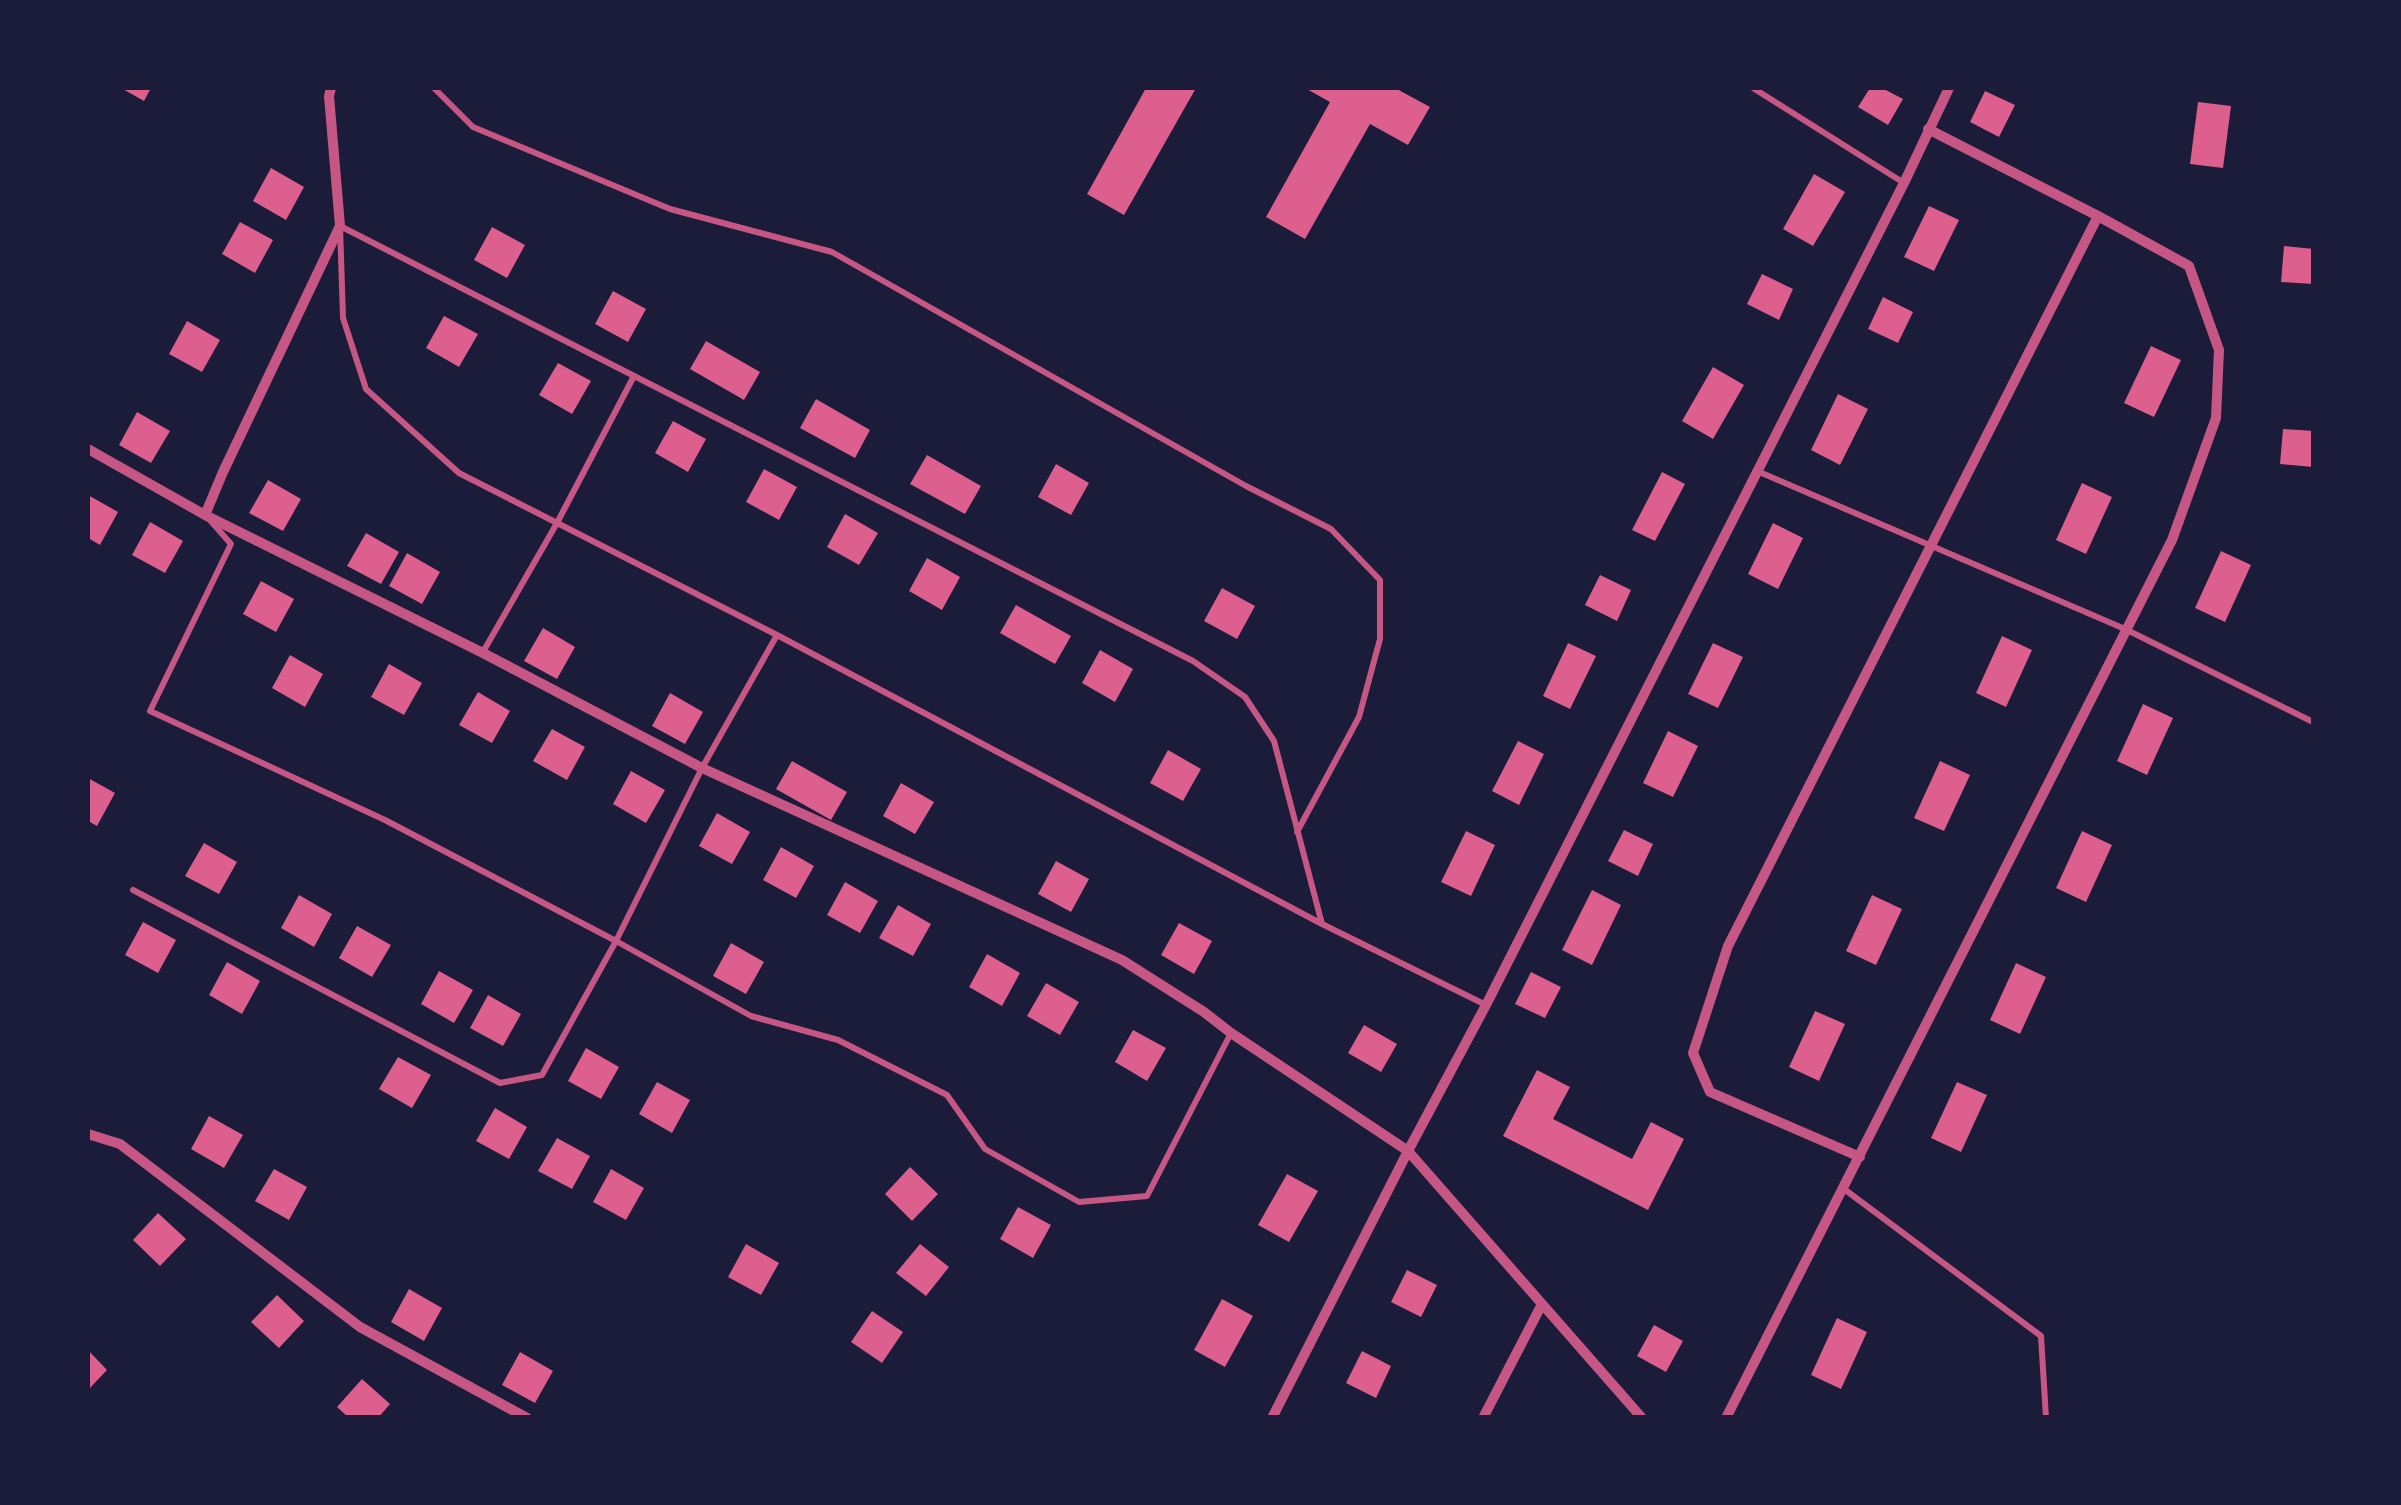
<!DOCTYPE html>
<html>
<head>
<meta charset="utf-8">
<style>
  body { margin:0 }
  #map { position:relative; width:2401px; height:1505px; overflow:hidden; background:#1b1b3a; font-family:"Fira Sans Condensed",sans-serif }
  canvas { display:block }
  .frame { position:absolute; inset:0; border:90px solid #1b1b3a; pointer-events:none }
</style>
</head>
<body>
<div id="map">
<canvas width="2401" height="1505"></canvas>
<div class="frame"></div>
</div>
<script>
const c = document.querySelector('canvas').getContext('2d');
c.lineJoin = 'round';
function paint(path, color) {
  c.fillStyle = color;
  c.fill(path, 'evenodd');
}
function trace(path, color, width, dash) {
  c.strokeStyle = color;
  c.lineWidth = width;
  c.lineCap = dash ? 'butt' : 'round';
  c.setLineDash(dash || []);
  c.stroke(path);
}
const building = new Path2D(`
  M121,88H151L144,101Z
  M1146,88H1196L1124,215L1087,194Z
  M1305,88H1395L1430,107L1408,145L1370,124L1305,239L1266,217L1330,102Z
  M1870,88H1882L1903,99L1888,125L1858,107Z
  M1985,91L2015,105L1999,137L1970,122Z
  M2198,102L2231,106L2223,168L2190,164Z
  M271,168L304,187L286,220L253,201Z
  M1814,174L1845,192L1813,246L1783,229Z
  M1929,206L1959,220L1934,271L1904,257Z
  M240,222L273,240L255,273L222,254Z
  M492,227L525,245L507,278L474,260Z
  M2284,246L2314,249V284L2281,282Z
  M1762,274L1793,289L1779,320L1747,304Z
  M613,291L646,309L628,342L595,324Z
  M1883,297L1913,312L1898,343L1868,329Z
  M444,316L478,334L459,367L426,348Z
  M187,321L220,340L202,372L169,354Z
  M706,341L760,372L744,400L690,369Z
  M2151,346L2181,360L2154,417L2124,403Z
  M558,363L591,381L572,414L539,395Z
  M1713,367L1744,385L1713,439L1682,421Z
  M1838,394L1868,409L1840,465L1811,450Z
  M816,399L870,430L855,458L800,428Z
  M137,412L170,431L151,463L119,445Z
  M673,421L706,439L688,472L655,453Z
  M2283,429L2314,431L2313,467L2280,464Z
  M927,455L981,486L965,514L910,484Z
  M1056,464L1089,483L1071,515L1038,497Z
  M764,469L797,487L779,520L746,502Z
  M1662,472L1685,484L1655,541L1632,530Z
  M268,480L301,499L283,531L249,513Z
  M2082,483L2112,497L2086,554L2056,540Z
  M88,495L118,512L100,545L88,538Z
  M845,514L878,533L859,565L827,547Z
  M150,522L183,541L165,573L132,555Z
  M1773,523L1803,538L1778,589L1748,574Z
  M366,533L399,552L381,584L347,566Z
  M2221,551L2251,565L2225,622L2195,608Z
  M407,553L440,572L422,604L389,586Z
  M927,558L960,577L942,610L909,591Z
  M1600,575L1631,590L1617,621L1585,605Z
  M261,581L294,599L276,632L243,614Z
  M1222,588L1255,606L1237,639L1204,621Z
  M1016,605L1071,636L1055,664L1000,633Z
  M543,628L575,647L557,679L524,661Z
  M2002,636L2032,650L2006,707L1976,693Z
  M1568,643L1596,656L1570,709L1543,696Z
  M1713,643L1743,657L1718,708L1688,694Z
  M1100,650L1133,669L1115,702L1082,683Z
  M290,655L323,674L305,707L272,688Z
  M389,664L422,683L404,715L371,697Z
  M478,692L510,711L492,743L459,725Z
  M670,693L703,712L685,744L652,726Z
  M2143,704L2173,718L2147,775L2117,761Z
  M552,729L585,747L567,780L533,761Z
  M1668,731L1698,746L1673,797L1643,783Z
  M1518,741L1544,754L1519,805L1492,791Z
  M1168,750L1201,769L1183,801L1150,783Z
  M792,761L847,792L831,820L776,789Z
  M1940,761L1970,775L1944,831L1914,818Z
  M631,771L665,790L646,823L613,804Z
  M88,778L115,793L97,826L88,821Z
  M901,783L934,802L915,834L883,816Z
  M717,813L750,832L732,864L699,846Z
  M1624,830L1653,844L1638,876L1608,861Z
  M1466,831L1495,845L1471,896L1441,882Z
  M2082,831L2112,845L2086,902L2056,888Z
  M204,843L237,862L219,894L185,876Z
  M781,847L814,866L796,898L763,880Z
  M1056,861L1089,879L1071,912L1038,894Z
  M845,882L878,901L860,933L827,915Z
  M1592,890L1621,905L1592,965L1562,950Z
  M299,895L332,914L314,947L281,928Z
  M1872,895L1902,909L1876,965L1846,951Z
  M898,905L931,924L913,956L879,938Z
  M143,922L176,940L158,973L125,955Z
  M1179,923L1212,941L1194,974L1161,955Z
  M357,926L391,945L372,977L339,958Z
  M731,943L764,962L746,994L713,976Z
  M987,954L1020,973L1002,1006L969,987Z
  M227,962L260,981L242,1014L209,995Z
  M2016,963L2046,977L2020,1034L1990,1020Z
  M439,971L473,990L454,1023L421,1004Z
  M1531,972L1561,987L1545,1018L1515,1004Z
  M1046,983L1079,1002L1060,1035L1027,1016Z
  M488,995L521,1014L503,1046L470,1028Z
  M1815,1011L1845,1024L1819,1081L1789,1067Z
  M1364,1025L1397,1044L1381,1072L1348,1053Z
  M1133,1030L1166,1048L1147,1081L1115,1062Z
  M586,1048L619,1067L601,1099L568,1081Z
  M398,1057L431,1075L412,1108L379,1089Z
  M1537,1070L1570,1087L1553,1119L1632,1159L1651,1122L1684,1139L1648,1210L1503,1136Z
  M657,1082L690,1100L672,1133L639,1114Z
  M1957,1082L1987,1095L1961,1152L1931,1138Z
  M495,1108L527,1127L509,1159L476,1141Z
  M209,1116L243,1135L224,1168L191,1149Z
  M557,1138L590,1156L572,1189L538,1171Z
  M910,1167L938,1194L912,1221L885,1194Z
  M274,1169L307,1187L289,1220L255,1201Z
  M611,1169L644,1188L626,1220L593,1202Z
  M1287,1174L1318,1191L1289,1242L1258,1225Z
  M1018,1207L1051,1225L1033,1258L1000,1239Z
  M158,1213L186,1239L160,1266L133,1240Z
  M746,1244L779,1263L761,1295L728,1277Z
  M920,1244L949,1267L926,1296L896,1273Z
  M1407,1270L1437,1285L1421,1317L1391,1302Z
  M409,1289L442,1308L424,1341L391,1322Z
  M277,1295L304,1321L279,1348L251,1322Z
  M1222,1299L1253,1316L1225,1367L1194,1350Z
  M872,1311L903,1332L882,1363L851,1342Z
  M1837,1318L1867,1332L1841,1389L1811,1375Z
  M1654,1325L1683,1341L1666,1372L1637,1356Z
  M88,1350L107,1370L88,1390Z
  M1362,1351L1391,1366L1376,1398L1346,1383Z
  M520,1352L553,1371L535,1403L502,1385Z
  M362,1379L390,1404L378,1418H349L337,1407Z`);
const service = new Path2D(`
  M434,88L473,127L670,209L832,252L1246,486L1331,529L1380,580V639L1359,717L1297,832
  M1753,88L1904,183
  M1757,471L2125,629L2311,721
  M209,519L231,544L150,711L385,820L616,941L751,1016L838,1040L947,1095L985,1149L1079,1202L1147,1196L1231,1033
  M483,652L557,523L634,376
  M133,890L500,1083L542,1075L616,941L702,768L777,635
  M1322,924L1274,741L1245,697L1193,661L340,226L343,318L366,389L459,473L777,635L1322,924L1486,1005
  M1844,1189L2041,1336L2046,1418`);
const minor = new Path2D(`
  M88,449L205,515L483,653L702,768L1122,960L1204,1012L1231,1033L1408,1151L1642,1418
  M205,515L223,472L340,226L329,96L331,88
  M88,1134L120,1144L360,1327L527,1418
  M1860,1157L1710,1092L1693,1053L1728,946L2098,216
  M1272,1418L1408,1151L1486,1005L1904,183L1949,88
  M1483,1418L1542,1304
  M1726,1418L2172,540L2216,418L2219,350L2189,266L2098,216L1928,129`);
paint(building, '#dd5f8e');
trace(service, '#c65784', 6);
trace(minor, '#c65784', 10);
</script>
</body>
</html>
